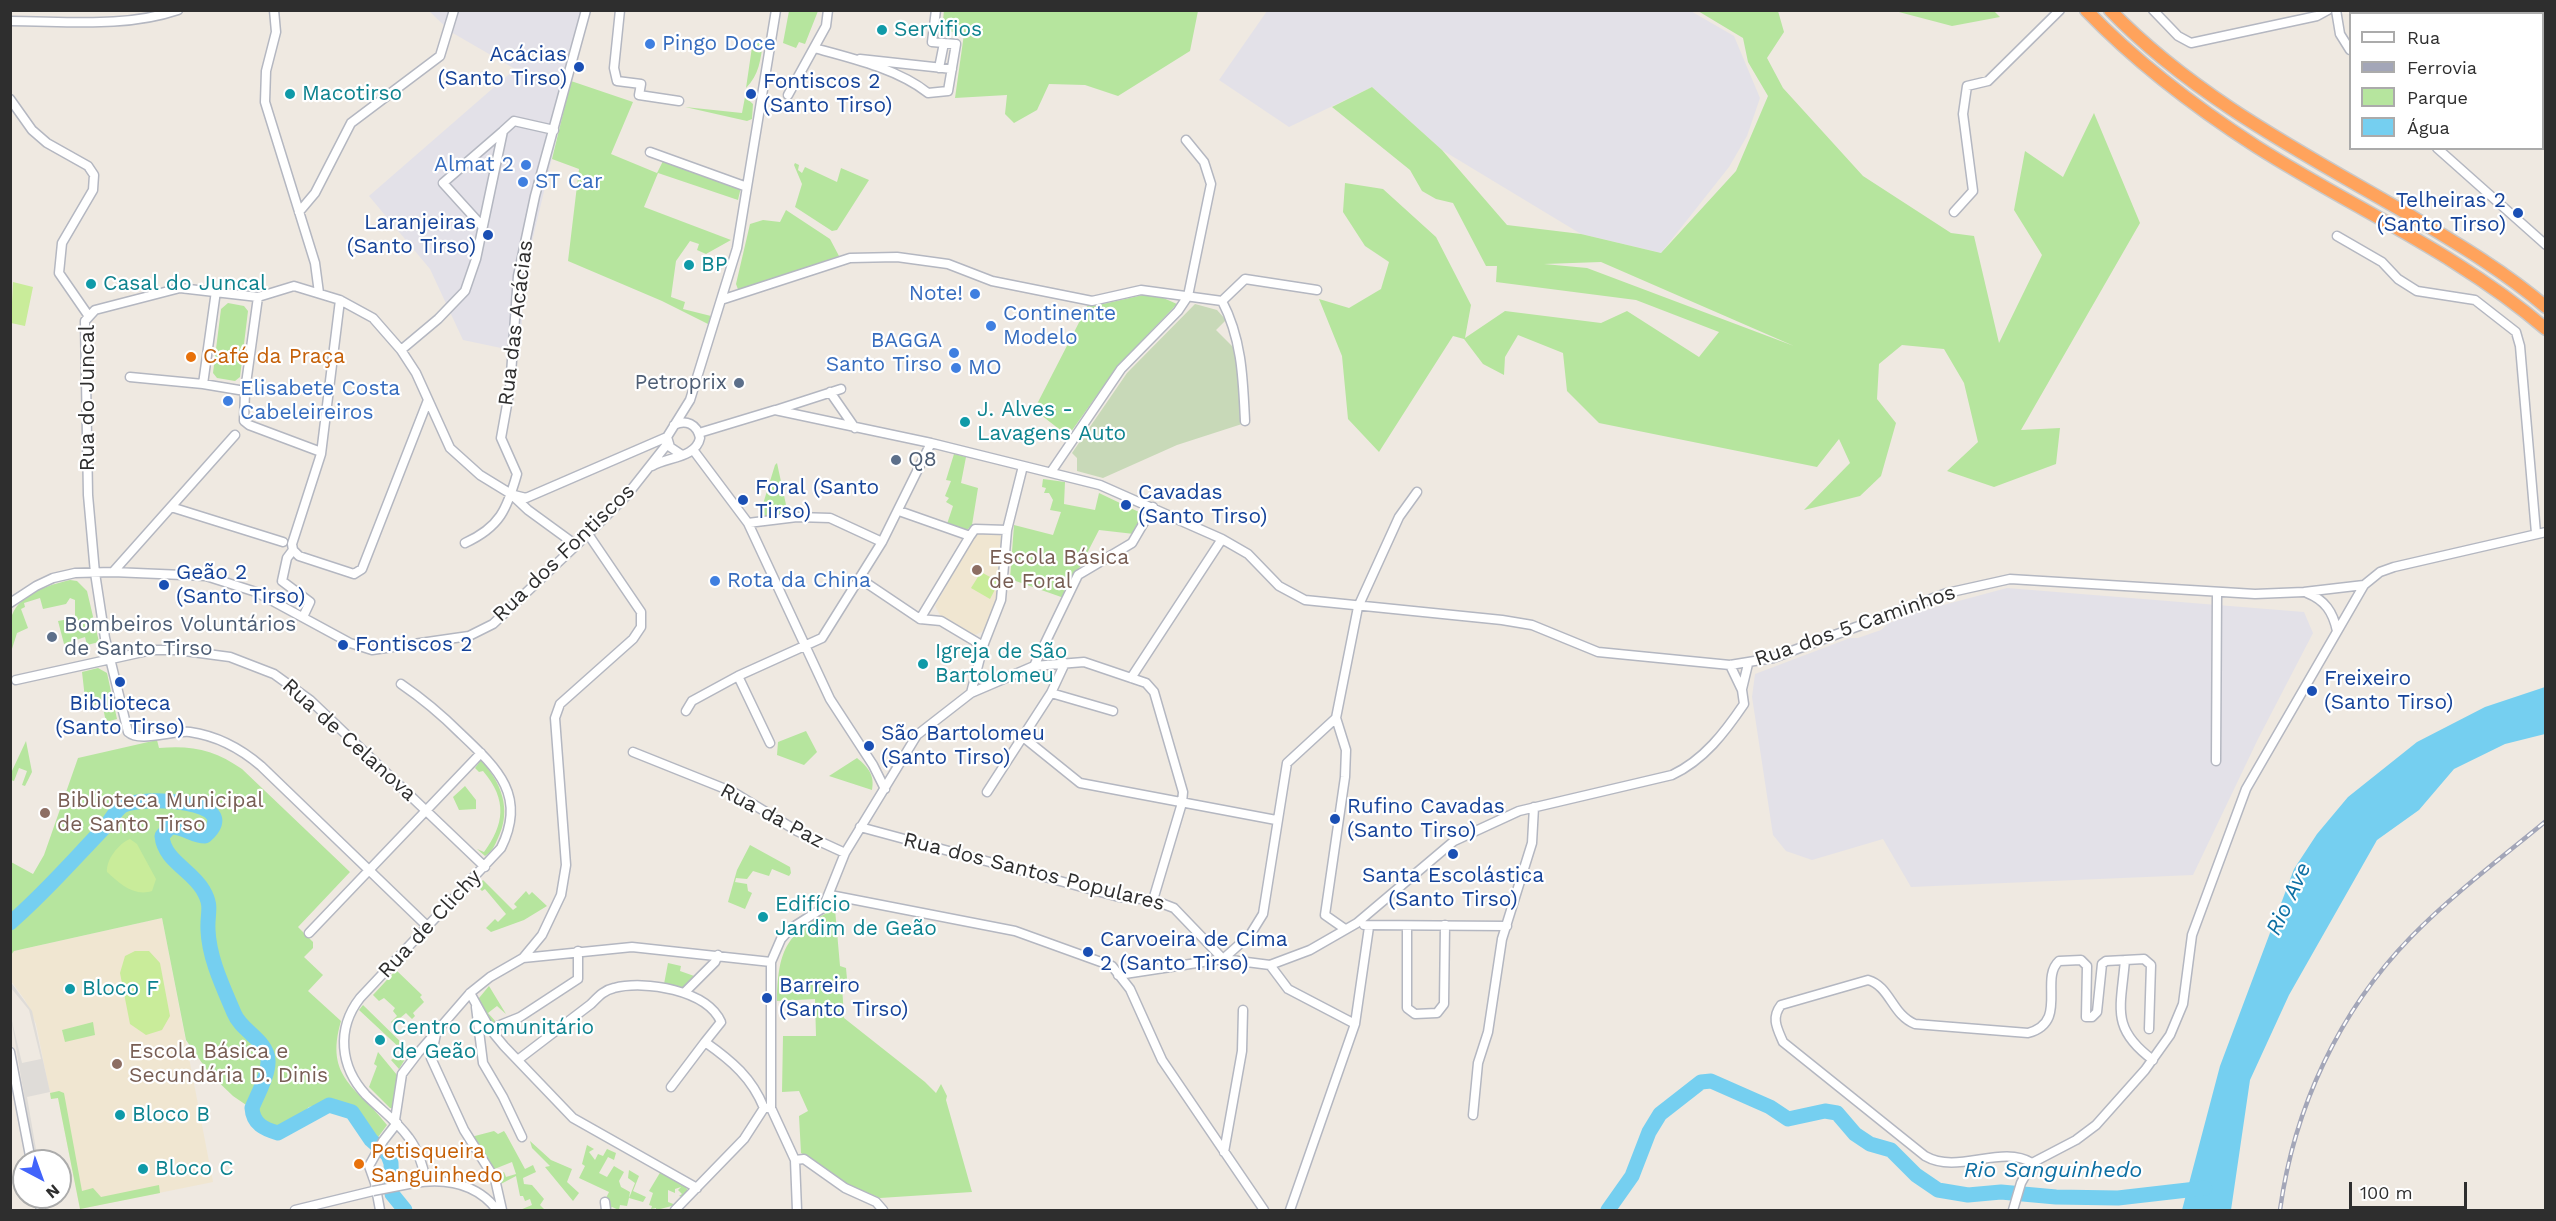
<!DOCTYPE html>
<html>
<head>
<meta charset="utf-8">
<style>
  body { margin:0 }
  #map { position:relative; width:2556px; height:1221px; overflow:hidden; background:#efe9e1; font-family:"Work Sans",sans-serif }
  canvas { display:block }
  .frame { position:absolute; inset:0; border:12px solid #2e2e2e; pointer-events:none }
  .legend { position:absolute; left:2349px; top:12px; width:195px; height:138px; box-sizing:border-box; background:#fff; border:2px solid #ababab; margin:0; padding:8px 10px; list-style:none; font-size:18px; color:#2e2e2e }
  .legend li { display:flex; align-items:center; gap:12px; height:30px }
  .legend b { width:30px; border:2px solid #ababab }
  .north { position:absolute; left:12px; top:1149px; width:60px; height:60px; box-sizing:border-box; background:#fff; border:2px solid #ababab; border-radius:50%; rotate:139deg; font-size:16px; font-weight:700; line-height:24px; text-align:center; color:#2e2e2e }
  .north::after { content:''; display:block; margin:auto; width:21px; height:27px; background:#4264fb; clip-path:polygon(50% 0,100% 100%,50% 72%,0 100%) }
  .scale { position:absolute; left:2349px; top:1182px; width:118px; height:27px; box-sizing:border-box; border:3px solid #2e2e2e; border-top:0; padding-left:8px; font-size:18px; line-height:21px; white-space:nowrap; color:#2e2e2e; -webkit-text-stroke:4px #fff; paint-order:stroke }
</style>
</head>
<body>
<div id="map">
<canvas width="2556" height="1221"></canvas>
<div class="frame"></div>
<ul class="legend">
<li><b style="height:8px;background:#fff"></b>Rua</li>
<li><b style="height:8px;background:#a3a6b8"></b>Ferrovia</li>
<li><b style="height:16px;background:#b6e59e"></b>Parque</li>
<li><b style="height:16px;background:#75cff0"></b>Água</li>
</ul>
<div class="north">N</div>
<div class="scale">100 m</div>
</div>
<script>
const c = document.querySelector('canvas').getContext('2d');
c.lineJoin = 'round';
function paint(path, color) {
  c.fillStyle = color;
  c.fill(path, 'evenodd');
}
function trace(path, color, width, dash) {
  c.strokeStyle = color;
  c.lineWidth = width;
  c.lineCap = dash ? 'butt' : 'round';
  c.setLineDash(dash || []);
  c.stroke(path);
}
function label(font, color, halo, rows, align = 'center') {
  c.font = font + ' "Work Sans",sans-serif';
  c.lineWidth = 4.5;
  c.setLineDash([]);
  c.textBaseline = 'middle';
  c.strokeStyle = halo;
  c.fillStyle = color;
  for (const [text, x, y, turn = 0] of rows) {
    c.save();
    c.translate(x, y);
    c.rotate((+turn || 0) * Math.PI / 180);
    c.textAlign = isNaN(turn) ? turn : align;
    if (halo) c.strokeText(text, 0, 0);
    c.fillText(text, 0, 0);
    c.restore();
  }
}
const industrial = new Path2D(`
  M1689,10L1734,36L1760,98L1747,136L1729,167L1661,253L1581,234L1442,150L1372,87L1289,127L1219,80L1267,11Z
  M429,11H587L525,271L520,352L463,340L430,269L369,196L515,69L451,32Z
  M2007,588L2304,612L2313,633L2258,739L2193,875L1911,887L1883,839L1812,860L1786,851L1773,835L1752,697L1755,674L1850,638H1858L1881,630L1889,623L1921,611Z`);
const education = new Path2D(`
  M981,532L1004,535L998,602L986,630L975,635L940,615L935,606L974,536Z
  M162,918L213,1182L80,1209L58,1098L51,1099L36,1024L25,1000L11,981L10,955L14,951Z`);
const green = new Path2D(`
  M944,10H1198V11L1190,51L1118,96L1085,85L1049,84L1037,110L1014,123L1005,114L1007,95L955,98L964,34L942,30Z
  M789,11H818L805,44L799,42L796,48L783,43Z
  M1698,11H1778L1784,32L1767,58L1783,88L1863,176L1951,233L1974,236L1999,343L2042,255L2014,210L2025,151L2063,177L2094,113L2140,223L2021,430L2060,428L2056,464L1994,487L1947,471L1978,442L1964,383L1944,349L1902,345L1879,364L1877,399L1896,423L1881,476L1860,496L1804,510L1850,463L1839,439L1817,467L1599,423L1567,391L1563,353L1518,335L1505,357L1504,375L1483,364L1464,339L1453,336L1379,452L1348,419L1342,356L1319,299L1349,308L1381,289L1389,262L1365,246L1343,212L1345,183L1383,189L1436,237L1471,305L1465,338L1505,311L1601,323L1627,311L1699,357L1719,332L1636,300L1496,282L1497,266H1486L1453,203L1436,199L1422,191L1410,170L1332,107L1372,87L1442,150L1507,225L1581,234L1661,253L1736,171L1768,96L1748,62L1743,38ZM1601,262L1794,346L1587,268L1544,264Z
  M1895,11H1994L2000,17L1952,26Z
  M760,37L763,41C761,59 759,75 746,88L752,47H756Z
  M571,81L633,102L611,154L657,173L664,159L741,187L738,200L658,173L644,207L731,240L706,254L697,250L699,244L690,241L676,261L671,297L685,302L683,309L711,316L708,324L662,301L568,261L579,169L552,159Z
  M745,97L753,104L752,119L747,121L685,107L742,113Z
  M795,163L799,165L798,170L802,173L805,167L837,182L841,168L869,180L837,230L832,231L795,207L802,184L794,165Z
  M786,210L830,239L839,256L739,292L736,284L750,224L763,220L780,222Z
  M1152,293L1177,304L1117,367L1068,436L1041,415L1044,408L1037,404L1088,305L1094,306Z
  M228,303L244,306L248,311L240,377L235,381L217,378L213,373L221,309Z
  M954,454L966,457L961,483L978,488L972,525L967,530L947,524L953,506L946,502L949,498L945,496L951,481L946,480Z
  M777,463L788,514L759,517L775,465Z
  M1043,479L1065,482L1064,504L1095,510L1099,493L1143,514L1134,534L1099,530L1064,598L1010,579L1014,525L1053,535L1061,512L1050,510L1053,500L1049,493H1044L1046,488L1042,487Z
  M70,580L77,581L87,591L99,642L87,645L85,637L64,644L58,621L75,618V600L70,598L66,604L43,609L40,598L24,603L25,607L21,609L28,628L17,633L11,652C10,642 8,629 11,619C16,595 48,585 70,580Z
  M98,668L107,673L117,719L106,722L102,703L86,707L82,672Z
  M806,731L817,752L804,765L777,755L778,742Z
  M157,740L159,748C192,745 215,750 242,769L350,872L298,927L313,942V948L304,957L323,975L308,991L341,1021C324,1079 358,1087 387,1125L376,1140L357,1111L347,1105L333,1102L309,1107L288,1126L279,1128L263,1123L255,1111L233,1096L209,1073L186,1040L162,918L14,951L11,955V862L33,874L44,855L78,758Z
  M26,741L32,772L25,786L22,785L27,771L19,768L14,781L11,780V773Z
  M857,758C868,767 875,775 872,790L829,776Z
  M481,760C501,782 512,809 498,838C495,845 492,852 485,856L477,849L484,852C504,825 508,800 483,771L479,772L475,768Z
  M465,786L476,800V809L459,810L453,797Z
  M750,845L790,867L791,873L789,876L772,869L769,876L753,871L747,879L736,878L735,882L747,884L748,891L752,893L745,909L728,902L737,870Z
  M483,880L513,910L517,907L514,904L526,891L529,895L532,892L547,906L524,920L491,932L486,928L495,919L498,922L506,914L485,889L482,891L477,886Z
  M835,909L840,966L846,968L847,979L842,985L844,1018L925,1082L936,1093L941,1084L947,1096L946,1100L972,1192L880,1198L849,1185L801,1153L799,1116L808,1111L799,1091L782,1092L783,1036H816L815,999L777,1001C778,948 787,932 835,909Z
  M668,963L681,966L680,971L697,977L683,988L664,984Z
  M396,970L422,995L420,997L424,1002L413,1013L415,1016L412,1019L406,1013L393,1024L391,1022L397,1016L393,1011L395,1008L384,998L379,1001L373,995Z
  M489,986L506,1014L497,1006L488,1013L497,1023L494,1025L479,1002V998Z
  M363,1005L410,1051L399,1069L391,1060L403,1051L359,1010Z
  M93,1022L95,1035L65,1042L62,1030Z
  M378,1052L397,1075L393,1108H390L369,1087L377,1066L374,1064Z
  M59,1091L64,1093L82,1191L93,1188L101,1197L159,1185L160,1193L80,1209L58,1098L51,1099L50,1093Z
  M494,1131L498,1134L504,1131L506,1134L525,1169L533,1165L536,1172L523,1178L524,1184L532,1185L544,1199L540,1205L545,1210H520L532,1205L530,1199L525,1201L523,1196H520L516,1176L499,1185L494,1173L495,1169L501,1174L504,1172L506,1177L516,1174L512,1162L492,1170L471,1137Z
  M530,1141L551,1160L572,1169L567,1182L579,1193L573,1201L545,1167L550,1166L532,1148Z
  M587,1145L594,1149L589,1152L595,1160L598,1154L603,1156L607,1149L616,1153L614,1160L608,1157L599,1173L607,1177L614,1166L624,1172L619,1181L621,1187L630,1192L629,1198L635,1183L628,1178L629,1170L639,1176L633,1191L646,1197L643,1202L629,1198L627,1206L620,1205L619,1210L612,1207L608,1210L605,1200L609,1192L579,1178L585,1166L582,1164Z
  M661,1171L686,1186L688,1193L685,1198L679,1196L682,1194L678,1190L681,1187L675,1189V1193L668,1190V1202L676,1205L656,1210V1208L651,1209L652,1206L649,1205L653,1193L649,1191Z`);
const cemetery = new Path2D(`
  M1195,304L1217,310L1226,320L1216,330L1236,350L1242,385V424L1177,445L1103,478L1077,471V458L1072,453L1127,373Z`);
const pitch = new Path2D(`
  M13,282L33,287L25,326L11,323Z
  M981,572L999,582L990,599L971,588Z
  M130,839L137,844L156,879L152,891C134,897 119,883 107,872C106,860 118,844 130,839Z
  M135,951H149L160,963L170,1016L162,1030L146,1035L130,1024L120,973L125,956Z`);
const plaza = new Path2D(`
  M10,981L32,1011L50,1092L27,1097L38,1161H35L11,1017L22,1063L41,1059L29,1010L11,988Z`);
const water = new Path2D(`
  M2545,687V734L2505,744L2454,769L2419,810L2377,840L2289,995L2250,1080L2231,1210H2182L2220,1066L2294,869L2317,834L2348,797L2417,742L2485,707Z`);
const river = new Path2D(`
  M10,923C44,894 74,859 105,827C110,821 116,810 122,806C142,795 247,800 205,836C192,836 184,826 170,827L162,836C164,861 192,870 203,890C213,907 207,912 208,930C209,958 223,987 234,1013C241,1031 267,1040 268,1060C269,1075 257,1095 252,1108C253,1124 264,1129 278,1133L329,1105L352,1112L371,1140L388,1155L391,1163L392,1194L405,1210
  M1608,1210L1632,1176L1649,1132L1660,1114L1701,1082L1711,1081L1770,1107L1788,1119L1825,1111L1837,1113L1855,1134L1870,1144L1891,1150L1916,1175L1938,1190L1968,1195L2001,1192L2056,1197L2118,1198L2205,1188`);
const minor = new Path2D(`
  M274,10L276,32L266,71L265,102L315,263L319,293
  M620,10L614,68L617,81L641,84L639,95L679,101
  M2153,10L2178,36L2191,43L2317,16L2328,10
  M2336,10L2340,34L2350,50
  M10,21C66,21 125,28 178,10
  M814,48C851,58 898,69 928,93L948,91L956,44L932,42L936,10
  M860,59L952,69
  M939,68L944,43
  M788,95L826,26L828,10
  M10,99L32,130L47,143L88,166L94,175L93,190L62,243L59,273L88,315
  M2437,148L2546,245
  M650,152L747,187
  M299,212L315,193L351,123L440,56L454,10
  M1954,212L1973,191L1963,114L1967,86L1988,81L2060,10
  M482,226L443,183L502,132
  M2337,236L2382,262L2398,279L2417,291L2475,300L2516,332L2520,346L2536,533
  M216,291L203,384L245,391L258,297
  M724,299L850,258L897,257L948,264L992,281L1092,301L1141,290L1222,301L1245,279L1317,290
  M340,300L321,454L292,544L293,550L299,556L354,574L362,569L428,400
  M1222,301C1242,339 1243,379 1245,421
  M401,350L438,319L465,291L476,259L503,131L514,121L554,130
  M130,377L203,384
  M245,391L244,421L249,425L321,452
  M830,392L855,428
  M776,410L841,389
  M699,433L775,410L931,443L1100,485L1222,539L1248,554L1279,586L1305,600L1502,620L1532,625L1598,652L1730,665L1773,658L1947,593L2010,579L2255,594L2304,592L2364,585
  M694,451L748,523L830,699L873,765L885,789
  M682,455L670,447L667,437L690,400L737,248L776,10
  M652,466C667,457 696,458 700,438C697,424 686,419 674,425
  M1051,472L1121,369L1178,311L1188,296L1211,184L1204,162L1186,140
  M514,495L526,498L667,437
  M171,507L283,542
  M899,511L970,536L975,529L1007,530
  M748,523L797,517L830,518L882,542
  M465,543C500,527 507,509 517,474L501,438L510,388L518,276L535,196L586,10
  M293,550L287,558L282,581L310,602L303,617
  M113,572L235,435
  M859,578L920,619L941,621L983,646
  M2307,593C2325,600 2333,612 2337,631
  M10,603L36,586L53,578L75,573L113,572L206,576L256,592L350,643L372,650L469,636L493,624L588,534L627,495L668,443
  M920,619L970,536
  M1034,666L1078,575L1132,543L1153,507
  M738,676L770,743
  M1131,678L1222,539
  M16,680L152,650H177L230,657L274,674L310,700L485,867
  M401,684C423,699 442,715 461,734C498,769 527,796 501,848L360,998C336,1029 340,1067 366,1095C381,1110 397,1121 409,1138C418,1150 423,1166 426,1181
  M1742,689L1748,664
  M971,693L983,646L1001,600L1007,530L1023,466
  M1051,693L1113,711
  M686,711L692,701L738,676L822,638L882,542L931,443
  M1336,718L1346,750L1345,777L1325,915L1345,929
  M1023,737L1080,783L1276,820
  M633,752L733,792L797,831L845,853
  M2216,761L2217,593
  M987,792L1051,693L1065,663
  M860,827L1119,897L1153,900L1174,908L1223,959
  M830,895L1015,931L1112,966L1130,989L1162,1060L1264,1210
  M1364,925L1507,926
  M1407,926V1008L1415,1014L1437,1013L1444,1004L1445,925
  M428,927L261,766C240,748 218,736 190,732C173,730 140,743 128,732L105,638L95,573L88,495L85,321L95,310L180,288L258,297L294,286L340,300L373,318L401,350L416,373L450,448L480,475L511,494L528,510L576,545
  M309,933L481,753
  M523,958L632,947L771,962
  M1223,959L1270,965L1310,950L1357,923L1454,841L1519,811L1672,775C1704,760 1725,732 1744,704L1742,690L1730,665
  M2125,960C2121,1008 2110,1028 2153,1060
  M1270,965L1288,989L1355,1024
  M1118,975L1223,959L1250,935L1263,914L1287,763L1336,718L1358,607L1399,517L1417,492
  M685,992L715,962L718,955
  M470,993L490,1029L504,1046L573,1118L697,1188
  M476,1007L483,1063L503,1097L522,1137
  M490,1029L520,1017L578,979V951
  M436,1034L431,1058L464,1130L495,1179L502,1210
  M10,1052L31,1161
  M519,1059L591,1004C598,997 604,990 614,988C645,980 707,990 721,1022L705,1042C732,1061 752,1078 764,1108
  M671,1087L705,1042
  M1473,1115L1478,1063L1488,1032L1502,939L1532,843L1534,807
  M395,1120L402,1074L418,1053L470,993L490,977L523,958L542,935L561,895L566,865L555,718L560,704L633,639L641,627V612L588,534
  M1224,1152L1242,1051L1243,1010
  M795,1160L804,1159L845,1188L876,1202L883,1210
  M2032,1163C2001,1144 1958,1175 1925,1156L1783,1042C1777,1028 1771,1018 1781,1005L1868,980C1890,986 1892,1015 1915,1024L2028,1033C2069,1022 2039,979 2059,961L2081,960L2087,966L2086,1017H2092L2097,1012L2102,964L2106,961L2144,959L2151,965L2149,1029
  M414,1183C446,1178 477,1184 497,1210
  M38,1197L41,1210
  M605,1202L606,1210
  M295,1210L373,1191
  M380,1210L375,1183L369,1166L383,1141L397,1123
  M675,1210L744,1139L764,1108H769
  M797,1210L795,1160L771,1108V962L781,939L790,929L823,908L845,853L917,735L971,693L1034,666L1084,662L1146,683L1154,692L1183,792L1182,803L1153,900
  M1290,1210L1355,1024L1369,927
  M2013,1210L2021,1183L2032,1163L2076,1140L2096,1125L2145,1070L2170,1035L2183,1004L2192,935L2246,789L2364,585L2380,572L2394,567L2546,532`);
const highway = new Path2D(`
  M2086,10C2137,63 2195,107 2257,147C2353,208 2459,254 2546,329
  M2110,10C2194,97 2303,153 2406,213C2453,241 2503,270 2546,307`);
const rail = new Path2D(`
  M2280,1210C2294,1108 2339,1011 2411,937C2453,894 2500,859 2546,821`);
const minorBridge = new Path2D(`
  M373,1191L414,1183`);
const markers = [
  [882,30,6,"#0f9aa8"],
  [650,44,6,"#3f7fe0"],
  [579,67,6,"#1a4fb4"],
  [290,94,6,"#0f9aa8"],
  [751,94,6,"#1a4fb4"],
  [526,165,6,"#3f7fe0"],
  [523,182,6,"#3f7fe0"],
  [2518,213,6,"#1a4fb4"],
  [488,235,6,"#1a4fb4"],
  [689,265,6,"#0f9aa8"],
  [91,284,6,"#0f9aa8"],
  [975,294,6,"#3f7fe0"],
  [991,326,6,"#3f7fe0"],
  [954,353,6,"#3f7fe0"],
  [191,357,6,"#e8710a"],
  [956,368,6,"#3f7fe0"],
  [739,383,6,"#5c6f8a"],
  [228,401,6,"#3f7fe0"],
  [965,422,6,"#0f9aa8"],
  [896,460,6,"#5c6f8a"],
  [743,500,6,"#1a4fb4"],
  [1126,505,6,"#1a4fb4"],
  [977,570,6,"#8d6e63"],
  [715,581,6,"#3f7fe0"],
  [164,585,6,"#1a4fb4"],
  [52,637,6,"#5c6f8a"],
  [343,645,6,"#1a4fb4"],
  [923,664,6,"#0f9aa8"],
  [120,682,6,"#1a4fb4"],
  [2312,691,6,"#1a4fb4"],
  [869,746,6,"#1a4fb4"],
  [45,813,6,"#8d6e63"],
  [1335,819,6,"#1a4fb4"],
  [1453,854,6,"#1a4fb4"],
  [763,917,6,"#0f9aa8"],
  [1088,952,6,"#1a4fb4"],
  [70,989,6,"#0f9aa8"],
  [767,998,6,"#1a4fb4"],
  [380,1040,6,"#0f9aa8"],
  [117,1064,6,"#8d6e63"],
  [120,1115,6,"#0f9aa8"],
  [359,1164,6,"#e8710a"],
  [143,1169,6,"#0f9aa8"]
];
const cultureNames = [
  ["Servifios",894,30],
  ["Macotirso",302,94],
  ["BP",701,265],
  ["Casal do Juncal",103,284],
  ["J. Alves -",977,410],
  ["Lavagens Auto",977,434],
  ["Igreja de São",935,652],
  ["Bartolomeu",935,676],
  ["Edifício",775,905],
  ["Jardim de Geão",775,929],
  ["Bloco F",82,989],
  ["Centro Comunitário",392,1028],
  ["de Geão",392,1052],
  ["Bloco B",132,1115],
  ["Bloco C",155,1169]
];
const shopNames = [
  ["Pingo Doce",662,44],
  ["Almat 2",514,165,"right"],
  ["ST Car",535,182],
  ["Note!",963,294,"right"],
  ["Continente",1003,314],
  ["Modelo",1003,338],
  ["BAGGA",942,341,"right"],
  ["Santo Tirso",942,365,"right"],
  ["MO",968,368],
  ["Elisabete Costa",240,389],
  ["Cabeleireiros",240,413],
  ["Rota da China",727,581]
];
const transitNames = [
  ["Acácias",567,55,"right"],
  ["(Santo Tirso)",567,79,"right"],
  ["Fontiscos 2",763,82],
  ["(Santo Tirso)",763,106],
  ["Telheiras 2",2506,201,"right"],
  ["(Santo Tirso)",2506,225,"right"],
  ["Laranjeiras",476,223,"right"],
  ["(Santo Tirso)",476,247,"right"],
  ["Foral (Santo",755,488],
  ["Tirso)",755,512],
  ["Cavadas",1138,493],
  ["(Santo Tirso)",1138,517],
  ["Geão 2",176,573],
  ["(Santo Tirso)",176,597],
  ["Fontiscos 2",355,645],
  ["Freixeiro",2324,679],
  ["(Santo Tirso)",2324,703],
  ["Biblioteca",120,704,"center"],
  ["(Santo Tirso)",120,728,"center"],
  ["São Bartolomeu",881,734],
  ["(Santo Tirso)",881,758],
  ["Rufino Cavadas",1347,807],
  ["(Santo Tirso)",1347,831],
  ["Santa Escolástica",1453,876,"center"],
  ["(Santo Tirso)",1453,900,"center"],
  ["Carvoeira de Cima",1100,940],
  ["2 (Santo Tirso)",1100,964],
  ["Barreiro",779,986],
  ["(Santo Tirso)",779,1010]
];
const streetNames = [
  ["Rua das Acácias",516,323,-83],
  ["Rua do Juncal",88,398,-90],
  ["Rua dos Fontiscos",564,553,-44],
  ["Rua dos 5 Caminhos",1855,626,-19],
  ["Rua de Celanova",349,740,42],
  ["Rua da Paz",772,816,28],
  ["Rua dos Santos Populares",1034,872,14],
  ["Rua de Clichy",430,924,-47]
];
const foodNames = [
  ["Café da Praça",203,357],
  ["Petisqueira",371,1152],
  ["Sanguinhedo",371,1176]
];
const serviceNames = [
  ["Petroprix",727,383,"right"],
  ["Q8",908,460],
  ["Bombeiros Voluntários",64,625],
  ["de Santo Tirso",64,649]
];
const educationNames = [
  ["Escola Básica",989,558],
  ["de Foral",989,582],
  ["Biblioteca Municipal",57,801],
  ["de Santo Tirso",57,825],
  ["Escola Básica e",129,1052],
  ["Secundária D. Dinis",129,1076]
];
const waterNames = [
  ["Rio Ave",2289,899,-65],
  ["Rio Sanguinhedo",2053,1171]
];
paint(industrial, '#e3e1e8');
paint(education, '#f0e6d1');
paint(green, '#b6e59e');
paint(cemetery, '#c8d9b8');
paint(pitch, '#c9ec9a');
paint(plaza, '#dfdcd8');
paint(water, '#75cff0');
trace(river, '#75cff0', 15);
trace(minor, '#b4b7c1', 11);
trace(highway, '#c9c9c9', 15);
trace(minor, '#fff', 8);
trace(highway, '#ffa35c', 12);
trace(rail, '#a3a6b8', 4.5);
trace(rail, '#fff', 2, [7]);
trace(minorBridge, '#b4b7c1', 11, []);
trace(minorBridge, '#fff', 8);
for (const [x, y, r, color] of markers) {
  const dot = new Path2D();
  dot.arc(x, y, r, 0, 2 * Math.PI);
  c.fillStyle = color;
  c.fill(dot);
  trace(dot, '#fff', 2);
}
label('21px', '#0d838f', '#fff', cultureNames, 'left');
label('21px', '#366cbe', '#fff', shopNames, 'left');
label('21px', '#164399', '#fff', transitNames, 'left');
label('21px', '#2e2e2e', '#fff', streetNames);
label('21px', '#c56008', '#fff', foodNames, 'left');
label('21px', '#4e5e75', '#fff', serviceNames, 'left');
label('21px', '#785e54', '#fff', educationNames, 'left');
label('italic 22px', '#0d6fa3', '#fff', waterNames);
</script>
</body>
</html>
